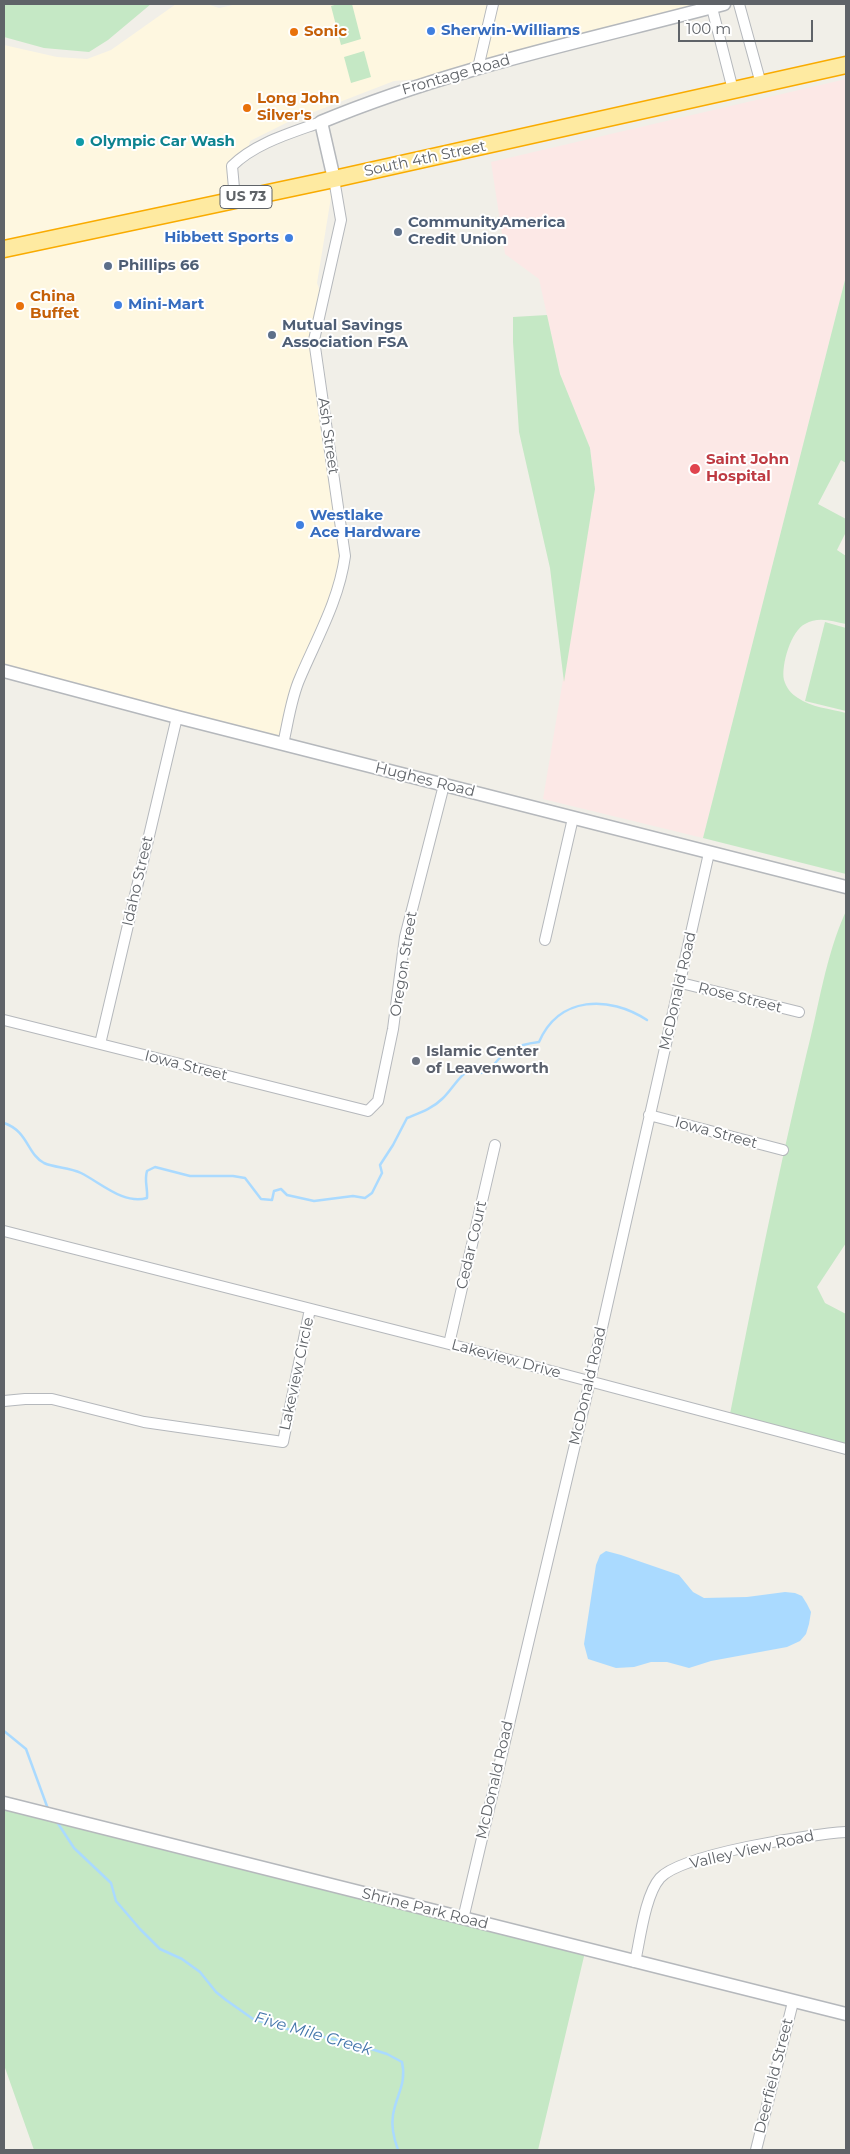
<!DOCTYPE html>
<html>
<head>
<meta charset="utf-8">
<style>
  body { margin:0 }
  #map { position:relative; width:850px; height:2154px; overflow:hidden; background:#f1efe8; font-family:Montserrat,sans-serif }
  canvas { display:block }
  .frame { position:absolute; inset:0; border:5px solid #5f6368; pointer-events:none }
  .scale { position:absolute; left:678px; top:20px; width:135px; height:22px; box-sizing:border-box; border:2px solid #5f6368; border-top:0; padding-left:6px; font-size:15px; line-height:18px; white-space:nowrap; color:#5f6368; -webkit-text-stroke:4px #fff; paint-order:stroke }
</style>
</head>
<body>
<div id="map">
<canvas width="850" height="2154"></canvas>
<div class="frame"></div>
<div class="scale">100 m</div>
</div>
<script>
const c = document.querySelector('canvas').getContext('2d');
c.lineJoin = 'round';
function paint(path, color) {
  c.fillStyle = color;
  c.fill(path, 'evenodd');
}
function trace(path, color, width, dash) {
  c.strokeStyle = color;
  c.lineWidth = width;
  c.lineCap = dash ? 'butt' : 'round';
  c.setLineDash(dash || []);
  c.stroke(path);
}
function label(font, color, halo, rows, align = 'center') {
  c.font = font + ' Montserrat,sans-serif';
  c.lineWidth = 4;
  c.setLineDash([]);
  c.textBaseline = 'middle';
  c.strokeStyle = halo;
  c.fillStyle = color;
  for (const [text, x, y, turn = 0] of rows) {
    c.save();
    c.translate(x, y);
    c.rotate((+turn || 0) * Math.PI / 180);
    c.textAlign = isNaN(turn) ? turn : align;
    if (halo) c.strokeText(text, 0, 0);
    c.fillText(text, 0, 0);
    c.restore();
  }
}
const commercial = new Path2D(`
  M176,4H207L219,8L237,4H724L445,77L394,81L288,122L250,141L247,154L232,166L235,199L334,179L317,283L323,299L314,340L345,556L299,680L283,744L4,671V45L57,57L87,59L111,50Z`);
const medical = new Path2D(`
  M846,79V276L703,838L543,799L595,489L590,448L560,374L539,279L505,254L491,162Z`);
const green = new Path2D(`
  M4,4H151L108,40L89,52L44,48L4,37Z
  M338,4H352L361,39L341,45L331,6Z
  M364,51L371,77L351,83L344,57Z
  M846,276V463L841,460L818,504L846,519V532L837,550L846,556V624C832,621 818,616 805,624C791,631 781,665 784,680C786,687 791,694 798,698C810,707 831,709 846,713L845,751L846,752V874L703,838Z
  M547,315L560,374L590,448L595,489L564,682L550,568L519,432L513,342V317Z
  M825,622L846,628V711L805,701Z
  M846,911V1243L817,1287L825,1303L846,1314V1440L844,1449L729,1419C753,1298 777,1177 806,1056C819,1007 825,957 846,911Z
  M4,1803L586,1948L538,2150H34L4,2065Z`);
const water = new Path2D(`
  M606,1551L621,1555L679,1575L693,1592L704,1598L747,1597L785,1592L795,1593L802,1596L807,1604L811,1612L809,1624L806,1634L800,1641L787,1647L711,1661L689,1668L667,1662H651L634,1667L616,1668L588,1659L584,1644L596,1565L600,1555Z`);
const stream = new Path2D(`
  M4,1123C28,1131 27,1154 44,1163C55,1168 69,1167 81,1173C101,1183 124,1205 147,1198C148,1188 144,1181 147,1171L155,1167L190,1176H233L245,1178L261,1199L272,1200L274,1191L281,1189L287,1195L314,1201L353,1196L365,1198L372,1193L382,1173L380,1165L393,1145L407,1118C419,1113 432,1109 442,1099C452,1090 460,1073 473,1068L480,1073L488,1072C503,1051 514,1045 539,1042C559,996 609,995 647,1020
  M4,1731L26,1749L48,1809
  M57,1822L74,1848L111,1883L116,1901L140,1929L160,1949L182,1959L200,1972L216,1992L226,2000L253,2019L291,2030L352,2043L387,2054L402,2062C407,2084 396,2095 393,2115C391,2127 394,2139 398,2150`);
const minor = new Path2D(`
  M711,4L733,90
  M739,4L761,84
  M478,68L493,4
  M235,199L232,166C255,143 291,133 321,122
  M283,744C288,723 291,698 300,678C317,638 339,600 345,556L314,340L341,220L334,179
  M545,940L573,818
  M681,983L799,1012
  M4,1020L368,1111L378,1101L393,1029L405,937L444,785
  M100,1044L177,717
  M649,1115L783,1150
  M4,1231L449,1344L846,1449
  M449,1344L495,1145
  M4,1401L25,1399H52L144,1422L283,1442L310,1309
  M463,1919L590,1381L709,853
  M635,1962C640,1940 645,1895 660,1878C682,1854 811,1834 846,1832
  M756,2150L793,2002`);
const tertiary = new Path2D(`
  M334,179L321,122C451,68 589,40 724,4
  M4,671L177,717L846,887
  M4,1803L846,2014`);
const trunk = new Path2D(`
  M4,249L334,179L846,65`);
const markers = [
  [431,31,5,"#3f7fe0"],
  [294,32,5,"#e8710a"],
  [247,108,5,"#e8710a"],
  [80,142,5,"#0f9aa8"],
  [398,232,5,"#5c6f8a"],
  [289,238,5,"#3f7fe0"],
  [108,266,5,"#5c6f8a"],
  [118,305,5,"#3f7fe0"],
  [20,306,5,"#e8710a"],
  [272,335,5,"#5c6f8a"],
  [695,469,6,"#e0444e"],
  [300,525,5,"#3f7fe0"],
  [416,1061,5,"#6b7280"]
];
const shields = [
  [246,197,52]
];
const shieldNames = [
  ["US 73",246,197]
];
const shopNames = [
  ["Sherwin-Williams",441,31],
  ["Hibbett Sports",279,238,"right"],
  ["Mini-Mart",128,305],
  ["Westlake",310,516],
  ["Ace Hardware",310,533]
];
const foodNames = [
  ["Sonic",304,32],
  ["Long John",257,99],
  ["Silver's",257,116],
  ["China",30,297],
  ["Buffet",30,314]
];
const streetNames = [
  ["Frontage Road",456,75,-16],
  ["South 4th Street",425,159,-12],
  ["Ash Street",328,436,82],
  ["Hughes Road",425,780,14],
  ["Idaho Street",138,881,-77],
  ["Oregon Street",404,964,-81],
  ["McDonald Road",678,991,-77],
  ["Rose Street",740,998,14],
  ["Iowa Street",186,1066,14],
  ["Iowa Street",716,1133,15],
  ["Cedar Court",472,1245,-77],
  ["Lakeview Drive",506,1359,15],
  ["Lakeview Circle",297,1374,-78],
  ["McDonald Road",588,1386,-77],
  ["McDonald Road",495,1780,-77],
  ["Valley View Road",752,1850,-13],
  ["Shrine Park Road",425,1909,14],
  ["Deerfield Street",774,2076,-76]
];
const cultureNames = [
  ["Olympic Car Wash",90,142]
];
const serviceNames = [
  ["CommunityAmerica",408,223],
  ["Credit Union",408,240],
  ["Phillips 66",118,266],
  ["Mutual Savings",282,326],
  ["Association FSA",282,343]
];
const healthNames = [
  ["Saint John",706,460],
  ["Hospital",706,477]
];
const worshipNames = [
  ["Islamic Center",426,1052],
  ["of Leavenworth",426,1069]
];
const waterNames = [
  ["Five Mile Creek",313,2034,16]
];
paint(commercial, '#fef7e0');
paint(medical, '#fce8e6');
paint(green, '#c5e8c5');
paint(water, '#aadaff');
trace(stream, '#aadaff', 2.5);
trace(minor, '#b5b8bc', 12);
trace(tertiary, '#b5b8bc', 15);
trace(trunk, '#f9ab00', 19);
trace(minor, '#fff', 10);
trace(tertiary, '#fff', 12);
trace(trunk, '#feeaa1', 16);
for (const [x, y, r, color] of markers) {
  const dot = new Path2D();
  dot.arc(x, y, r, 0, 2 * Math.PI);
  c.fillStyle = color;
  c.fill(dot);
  trace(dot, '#fff', 2);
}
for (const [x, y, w] of shields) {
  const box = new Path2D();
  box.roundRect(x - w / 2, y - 11.5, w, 23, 4);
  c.fillStyle = '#fff';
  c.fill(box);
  trace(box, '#5f6368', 1);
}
label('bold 14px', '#5f6368', null, shieldNames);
label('bold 15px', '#366cbe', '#fff', shopNames, 'left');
label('bold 15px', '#c56008', '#fff', foodNames, 'left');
label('15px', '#5f6368', '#fff', streetNames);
label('bold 15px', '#0d838f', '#fff', cultureNames, 'left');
label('bold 15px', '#4e5e75', '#fff', serviceNames, 'left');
label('bold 15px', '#be3a42', '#fff', healthNames, 'left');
label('bold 15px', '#5b616d', '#fff', worshipNames, 'left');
label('italic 16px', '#4174aa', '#fff', waterNames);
</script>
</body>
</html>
